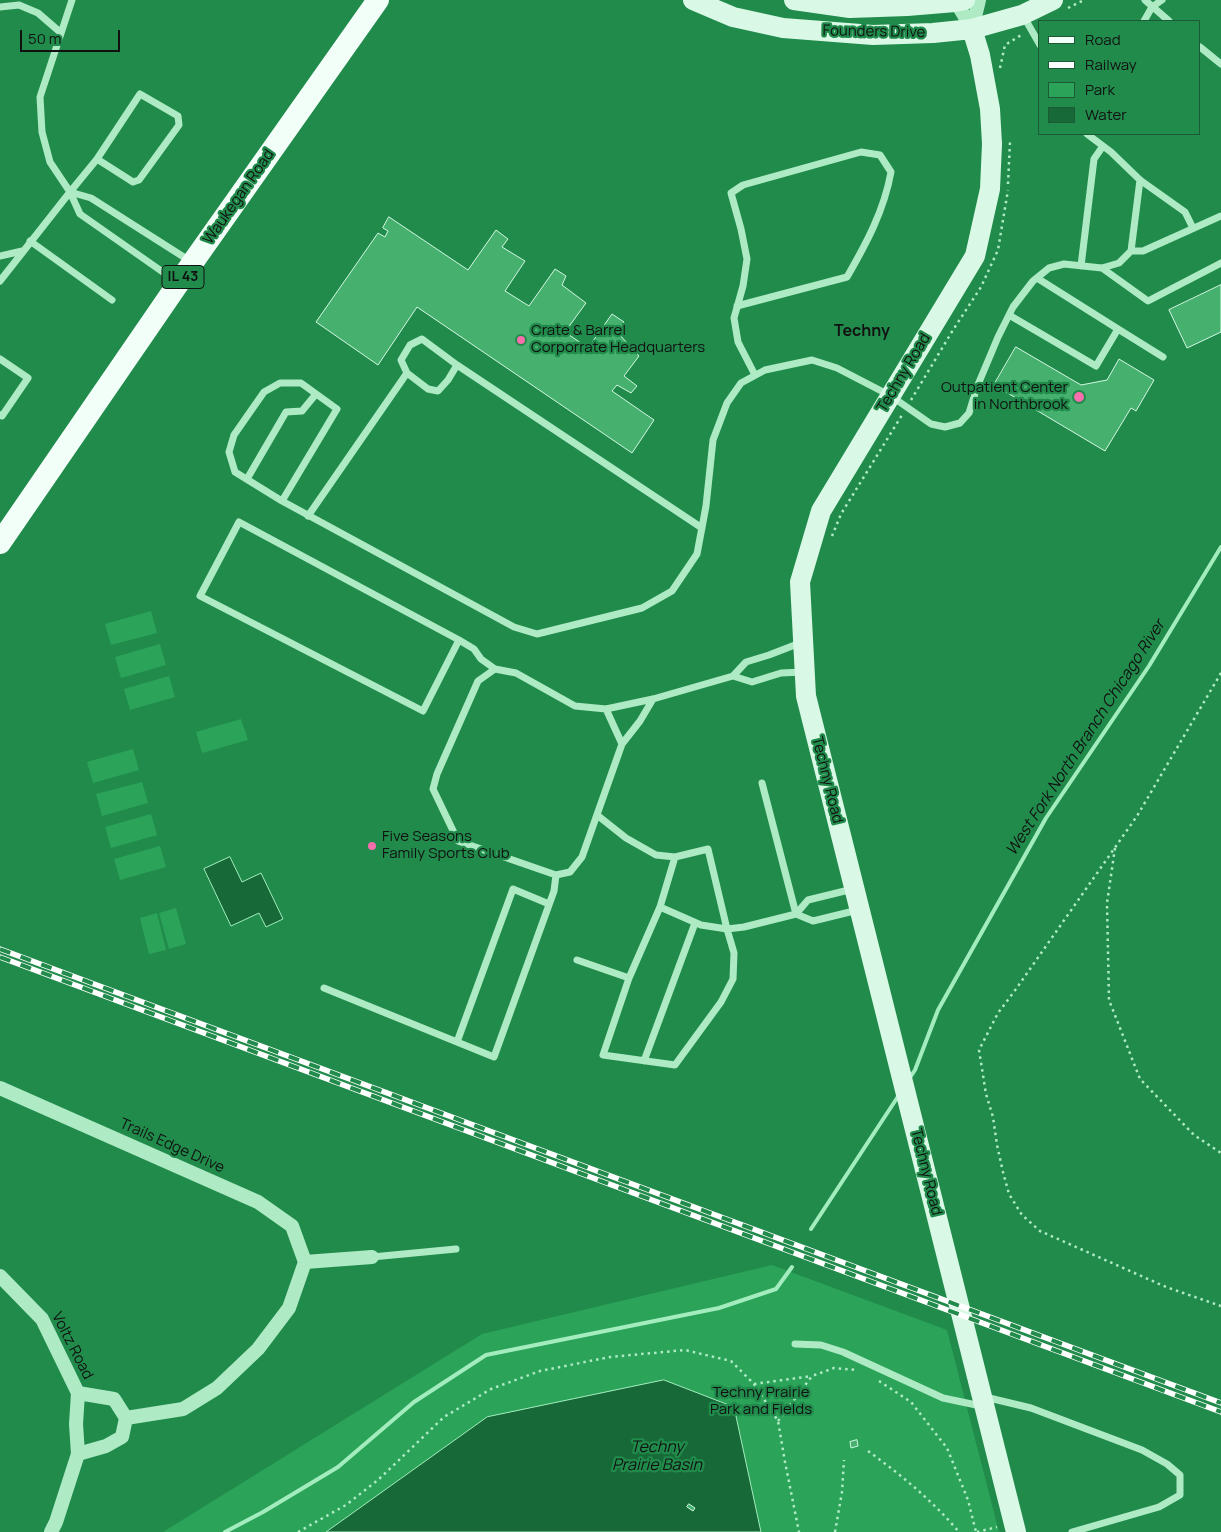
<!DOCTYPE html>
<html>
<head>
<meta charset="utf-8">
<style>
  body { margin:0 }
  #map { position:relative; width:1221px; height:1532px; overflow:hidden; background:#218b4b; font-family:Manrope,sans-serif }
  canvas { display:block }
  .legend { position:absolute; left:1038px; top:20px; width:162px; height:115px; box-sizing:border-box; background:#218b4b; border:1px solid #1b5a34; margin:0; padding:6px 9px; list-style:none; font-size:15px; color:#111 }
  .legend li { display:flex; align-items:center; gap:10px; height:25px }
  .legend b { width:25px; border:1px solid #1b5a34 }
  .scale { position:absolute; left:20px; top:30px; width:100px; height:22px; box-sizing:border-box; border:2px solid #111; border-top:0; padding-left:6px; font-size:15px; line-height:18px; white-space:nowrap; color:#111; -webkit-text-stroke:4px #218b4b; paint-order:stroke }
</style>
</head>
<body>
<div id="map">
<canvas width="1221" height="1532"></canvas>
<ul class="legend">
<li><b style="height:6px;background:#f2fef8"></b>Road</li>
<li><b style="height:6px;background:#fff"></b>Railway</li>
<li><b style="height:14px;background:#2ba359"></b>Park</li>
<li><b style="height:14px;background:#176a38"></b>Water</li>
</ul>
<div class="scale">50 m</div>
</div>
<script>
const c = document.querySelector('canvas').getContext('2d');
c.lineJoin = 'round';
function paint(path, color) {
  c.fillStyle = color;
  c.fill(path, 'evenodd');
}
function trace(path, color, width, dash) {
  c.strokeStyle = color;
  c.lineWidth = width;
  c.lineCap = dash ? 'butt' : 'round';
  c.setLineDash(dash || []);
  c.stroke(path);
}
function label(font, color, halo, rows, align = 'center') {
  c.font = font + ' Manrope,sans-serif';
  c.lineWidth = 4.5;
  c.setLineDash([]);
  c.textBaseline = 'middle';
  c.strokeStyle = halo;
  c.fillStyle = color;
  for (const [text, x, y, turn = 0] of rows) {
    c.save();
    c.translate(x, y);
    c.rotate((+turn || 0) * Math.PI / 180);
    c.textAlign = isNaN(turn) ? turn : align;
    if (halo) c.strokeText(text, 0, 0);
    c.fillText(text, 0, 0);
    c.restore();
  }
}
const green = new Path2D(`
  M151,611L157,633L111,645L105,624Z
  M160,644L166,665L121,678L115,657Z
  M169,676L175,697L130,710L124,689Z
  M241,719L248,740L202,753L196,732Z
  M133,749L139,770L93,783L87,762Z
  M142,782L148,803L102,816L96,794Z
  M151,814L157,835L111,848L105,827Z
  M160,846L166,867L120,880L114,859Z
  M176,908L186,944L169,949L159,913Z
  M157,913L166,950L149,954L140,918Z
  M772,1265L947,1330L999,1532H163L482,1334Z`);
const water = new Path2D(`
  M230,857L242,882L261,873L283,919L266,927L259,913L231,926L204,869Z
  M664,1380L734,1407L761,1532H326L487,1417Z`);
const stream = new Path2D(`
  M909,1079L915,1070L938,1010L1046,818L1149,666L1221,547
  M811,1229L899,1095
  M225,1532L263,1512L338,1467L414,1402L486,1355L719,1308L776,1289L792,1267`);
const building = new Path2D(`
  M389,217L468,270L496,230L508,239L502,247L525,261L505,291L529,306L555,269L566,276L562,285L586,303L565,332L588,348L612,314L624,322L617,332L639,356L624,376L637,386L631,393L617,385L612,391L654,420L632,453L417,307L378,365L316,322L378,233L385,237L388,231L383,228Z
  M1221,285V332L1187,348L1169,310Z
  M1016,347L1081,385L1107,380L1119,359L1154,380L1136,411L1131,408L1105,451L994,385Z
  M857,1440L858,1446L851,1448L850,1442Z
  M689,1504L695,1508L693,1511L687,1507Z`);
const path = new Path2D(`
  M1068,8L1084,0
  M1000,68L1005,45L1023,34
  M1008,184L1010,142
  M911,400L953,330L981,287L998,250L1008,190
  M832,536L841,514L902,415
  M1221,673L1137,816L1016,989L998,1013L979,1050L986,1094L993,1117L997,1145L1003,1172L1009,1194L1022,1215L1040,1231L1166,1287L1221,1306
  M1115,848L1107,903L1109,1000L1140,1079L1194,1135L1221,1153
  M879,1381L911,1402L947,1448L968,1500L976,1532
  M754,1384L812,1376
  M778,1421L812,1376L834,1368L856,1370
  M868,1451C901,1475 932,1500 959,1532
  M298,1532L346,1505L378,1480L444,1417L491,1389L540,1371L610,1357L685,1350L731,1361L754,1384L778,1421L785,1462L799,1532
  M835,1532L842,1492L844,1460
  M977,1532L997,1527`);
const lane = new Path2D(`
  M1145,0L1169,21
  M0,7L19,5L38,13L60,32
  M1024,17L1040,45
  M1144,21L1152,7L1162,0
  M1200,47L1221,64
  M1087,134L1111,152L1140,180L1185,212L1193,228
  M70,192L97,159L140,94L178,116L179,125L139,180L133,182L97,159
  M30,241L112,300
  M1131,251H1143L1221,216
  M0,256L22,251
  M1081,266L1094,159L1103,146
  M1102,268L1148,301L1221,263
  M1037,278L1118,329
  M0,281L70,192L50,162L42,132L40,97L72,0
  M177,282L80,214L70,192L91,198L190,261
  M737,306L847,277C866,244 884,211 891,172L880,155L861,152L743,185L731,193L741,229L747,259L743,286L734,318L738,342L755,375
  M1009,315L1096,366L1118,329L1163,357
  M422,339L457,365L448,380L438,391L428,389L407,373L401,360L410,345Z
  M0,359L28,378L2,416L0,415
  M457,365L702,528
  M247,479L286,412L302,411L316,394
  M282,501L337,409L301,383H280L264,392L234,435L229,452L235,472L282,501L514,627L537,634L642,608L672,591L697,554L706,506L713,440L727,403L741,383L765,370L812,360L837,368L891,396L931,424L945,427L960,423L969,413L977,387L998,337L1013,307L1033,281L1049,268L1064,264L1102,268L1119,263L1131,251L1140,180
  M308,516L407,373
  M459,640L423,711L200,596L239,522L459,640L474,649L481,659L495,669
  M800,643L769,655L746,662L733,676L752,682L781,673L803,672
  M606,709L622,744L640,721L653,699
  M622,744L582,857L570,872L556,875L458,841L433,789L437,774L478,681L495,669L516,673L575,706L606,709L653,699L733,676
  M762,783L796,914
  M597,815L626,838L656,855L675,857
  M660,907L701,925L727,929L744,927L796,914L808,900L853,889
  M796,914L813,921L858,910
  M577,960L629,978L603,1055L675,1065L721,1002L733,979L734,953L727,929L708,849L675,857L660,907L629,978
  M324,988L494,1057L554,891L556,875
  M457,1042L513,889L549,904
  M644,1061L695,923
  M372,1257L456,1249
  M795,1344L821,1345L843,1352L943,1398L981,1406
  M985,1397L1031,1408L1142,1450L1167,1464L1180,1475V1495L1159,1507L1072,1532`);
const street = new Path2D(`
  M955,0L972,29
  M972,29L979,0
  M0,1088L258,1202L292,1226L305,1262L289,1308L258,1349L217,1388L183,1409L126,1418L114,1399L78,1393
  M305,1262L372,1257
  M0,1276L42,1319L78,1393L76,1424L78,1454L56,1522L51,1532
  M78,1454L106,1446L122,1437L126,1418`);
const secondary = new Path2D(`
  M693,0L733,17L783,28L873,35L933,33L972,29L1022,15L1053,0
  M794,0L850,8L907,6L955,2L965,0
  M972,29L980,55L990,109L992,144L990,189L975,256L821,511L800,582L806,696L1016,1532`);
const primary = new Path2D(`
  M0,543L193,262L378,0`);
const rail = new Path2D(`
  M0,949L1221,1403
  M0,957L1221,1412`);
const markers = [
  [521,340,5,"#f86fad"],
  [1079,397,6,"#f86fad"],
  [372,846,5,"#f86fad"]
];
const shields = [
  [183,277,42]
];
const shieldNames = [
  ["IL 43",183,277]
];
const streetNames = [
  ["Founders Drive",874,32,1],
  ["Waukegan Road",239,197,-55],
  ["Techny Road",904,373,-59],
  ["Techny Road",827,780,76],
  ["Trails Edge Drive",172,1146,24],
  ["Techny Road",926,1172,76],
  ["Voltz Road",72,1346,63]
];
const poiNames = [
  ["Crate & Barrel",531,331],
  ["Corporrate Headquarters",531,348],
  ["Outpatient Center",1068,388,"right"],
  ["in Northbrook",1068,405,"right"],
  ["Five Seasons",382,837],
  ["Family Sports Club",382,854]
];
const parkNames = [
  ["Techny Prairie",761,1393],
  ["Park and Fields",761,1410]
];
const neighbourhoodNames = [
  ["Techny",862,332]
];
const waterNames = [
  ["West Fork North Branch Chicago River",1086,738,-57],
  ["Techny",657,1448],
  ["Prairie Basin",657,1466]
];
paint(green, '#2ba359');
paint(water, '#176a38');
trace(water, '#a2ecbd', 1);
trace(stream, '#a2ecbd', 4);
paint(building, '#46b16f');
trace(building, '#d3f8e1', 1);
trace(path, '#aeebc5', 2.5, [2.5, 4]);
trace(lane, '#aeebc5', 7);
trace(street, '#aeebc5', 14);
trace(secondary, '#d9f9e6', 20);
trace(primary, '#f2fef8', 22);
trace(rail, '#fff', 5.5);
trace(rail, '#218b4b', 4, [11]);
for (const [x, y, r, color] of markers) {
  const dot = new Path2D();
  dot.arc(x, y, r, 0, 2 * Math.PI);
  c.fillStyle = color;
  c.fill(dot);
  trace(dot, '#218b4b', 2);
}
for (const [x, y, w] of shields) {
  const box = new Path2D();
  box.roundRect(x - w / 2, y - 11.5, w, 23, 4);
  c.fillStyle = '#218b4b';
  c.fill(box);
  trace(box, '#111', 1);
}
label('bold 14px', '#111', null, shieldNames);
label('15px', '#111', '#218b4b', streetNames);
label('15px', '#111', '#218b4b', poiNames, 'left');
label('15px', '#111', '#218b4b', parkNames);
label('bold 16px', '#111', '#218b4b', neighbourhoodNames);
label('italic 16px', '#111', '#218b4b', waterNames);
</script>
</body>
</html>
